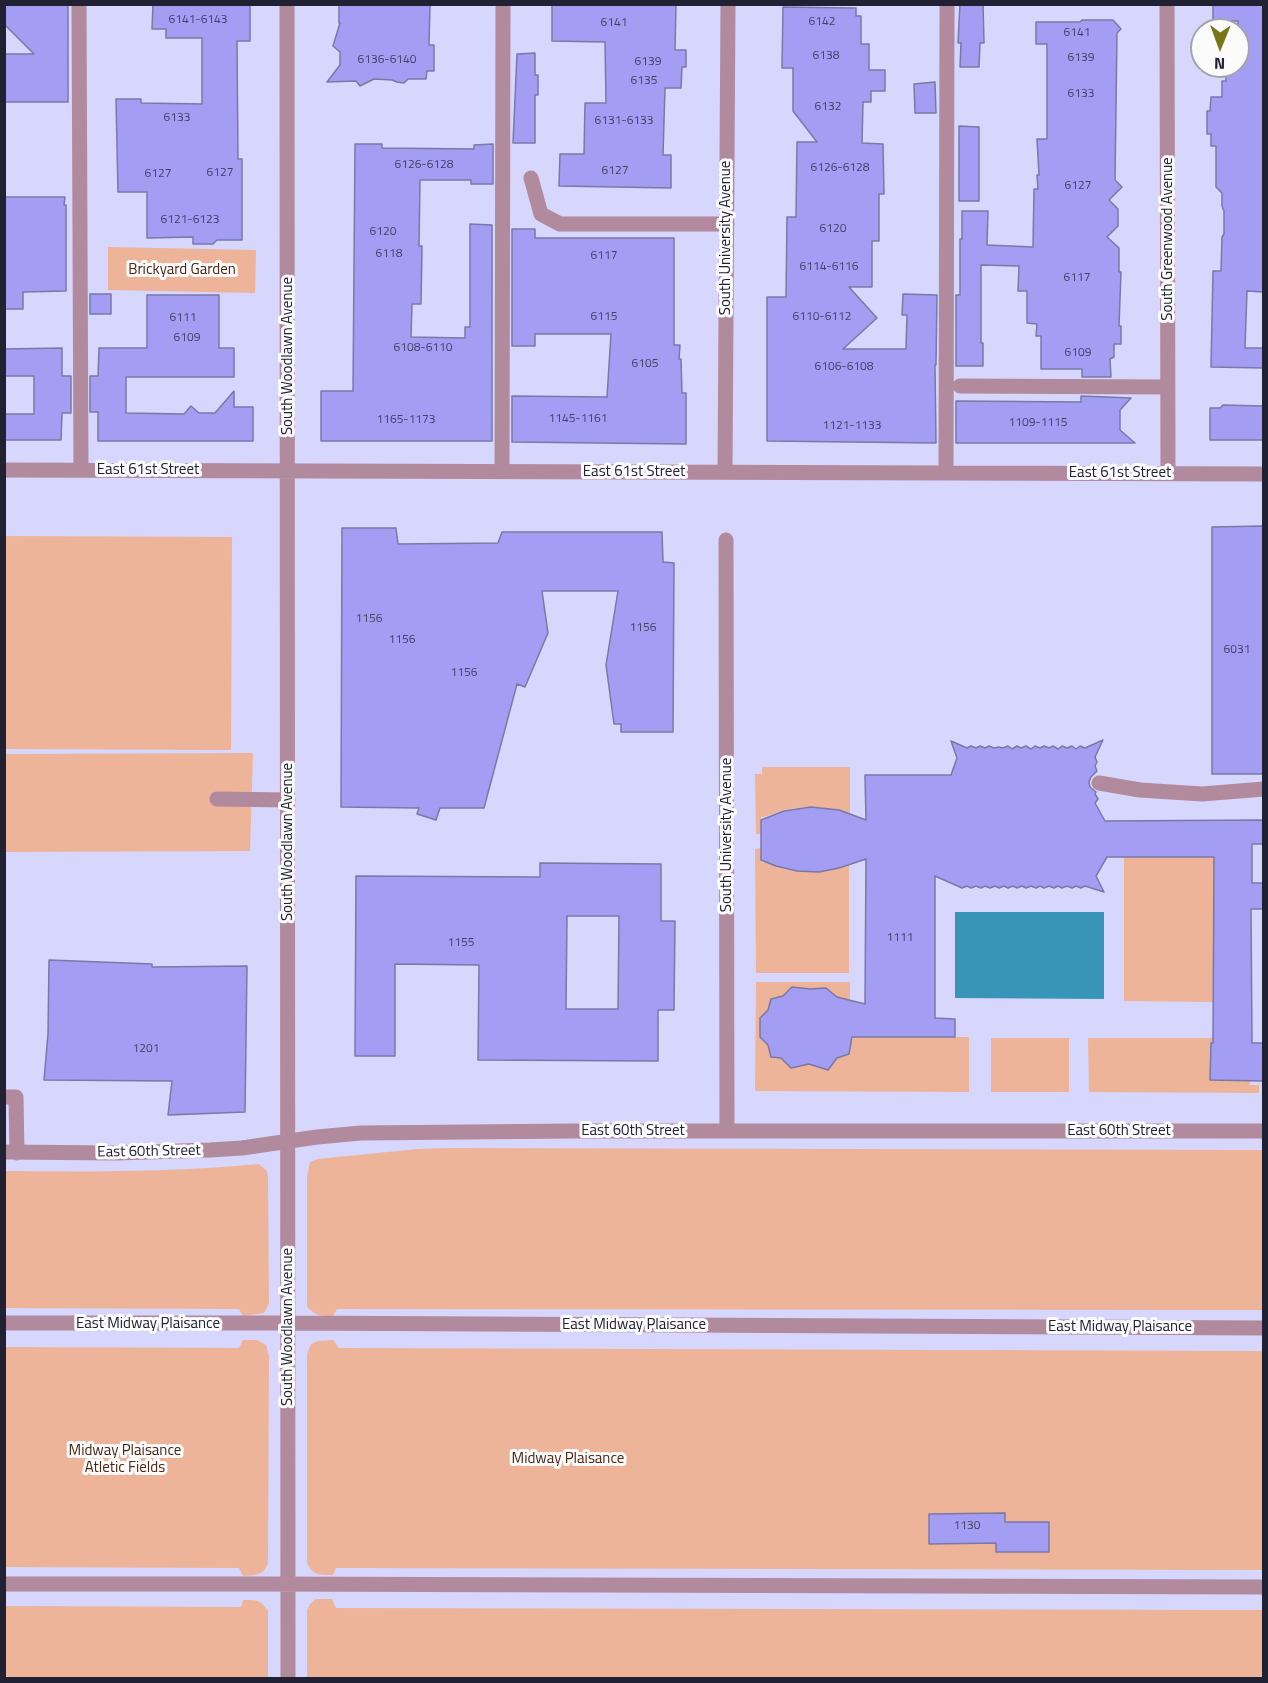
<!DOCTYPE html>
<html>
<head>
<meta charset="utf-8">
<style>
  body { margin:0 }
  #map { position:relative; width:1268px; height:1683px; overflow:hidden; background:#d7d6fd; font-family:"Titillium Web",sans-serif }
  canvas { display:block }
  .frame { position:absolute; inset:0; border:6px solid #222134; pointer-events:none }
  .north { position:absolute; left:1190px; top:18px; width:60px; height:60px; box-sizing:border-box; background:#fbfbfb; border:2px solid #a4a4ab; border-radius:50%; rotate:181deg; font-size:16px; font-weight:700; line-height:24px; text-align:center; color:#222134 }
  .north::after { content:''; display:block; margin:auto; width:21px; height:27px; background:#797519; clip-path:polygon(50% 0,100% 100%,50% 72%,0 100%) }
</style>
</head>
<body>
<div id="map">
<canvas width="1268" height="1683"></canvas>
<div class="frame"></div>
<div class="north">N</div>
</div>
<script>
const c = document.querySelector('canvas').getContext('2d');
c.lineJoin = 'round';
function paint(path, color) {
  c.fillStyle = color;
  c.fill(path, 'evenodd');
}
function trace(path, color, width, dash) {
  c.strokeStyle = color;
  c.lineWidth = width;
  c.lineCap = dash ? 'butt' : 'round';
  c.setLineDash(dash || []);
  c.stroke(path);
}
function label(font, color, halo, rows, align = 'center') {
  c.font = font + ' "Titillium Web",sans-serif';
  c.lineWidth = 6;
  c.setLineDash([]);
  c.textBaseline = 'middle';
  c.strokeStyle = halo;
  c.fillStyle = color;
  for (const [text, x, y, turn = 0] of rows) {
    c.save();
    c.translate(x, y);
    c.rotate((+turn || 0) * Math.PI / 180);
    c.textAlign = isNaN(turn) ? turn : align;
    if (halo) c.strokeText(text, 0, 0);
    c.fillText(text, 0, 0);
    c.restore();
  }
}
const green = new Path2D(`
  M108,247L256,250L255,293L108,290Z
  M5,536L232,537L231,750L5,749Z
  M253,753L250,851L5,852L4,754Z
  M762,767H850V814C828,807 807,805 784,810C776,812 769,817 761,817V834H756L755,774H762Z
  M761,848V862C770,863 777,867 785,869C807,874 829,872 849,865V973H756L755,849Z
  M1124,857H1214L1213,1002L1124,1001Z
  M756,982H850V1005L837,997L826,988L810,989L771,999L768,1010L760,1018L771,1056L781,1058L791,1068L809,1064L828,1069L837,1058L849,1054L852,1041L857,1031L865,1037H969V1092L755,1091Z
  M991,1038H1069V1092H991Z
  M1088,1038H1213V1043H1211V1080H1250V1085H1259V1093L1089,1092Z
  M450,1148L1263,1150V1310L337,1309L333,1316C320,1316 317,1316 307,1307V1176L310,1162L318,1159L418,1149Z
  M259,1164L267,1171L268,1177L269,1303L264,1313L243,1316L239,1309L5,1308V1171C90,1172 174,1172 259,1164Z
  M243,1340H257L266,1345L269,1356L268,1563C264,1576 255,1575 243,1576L239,1568L5,1567V1347L239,1348Z
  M333,1340L339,1348L1263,1351V1570L336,1568L333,1575C320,1575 312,1576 307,1562V1354L311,1344L318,1341Z
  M316,1599H332L336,1608L1263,1610V1678H307V1610L310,1604Z
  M243,1600C255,1600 261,1599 268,1611V1678H5V1606L241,1607Z`);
const water = new Path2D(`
  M955,912H1104V999L955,998Z`);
const building = new Path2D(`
  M4,4H68V102H4V54H34L4,24Z
  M250,4V41H237L238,159H242V240H217L213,244H193V237L147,238V192H118L116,99H141V103L202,104V38H166V29H152L153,5Z
  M339,4H430L429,45H434V71H427L426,79H408L404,83L397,82L392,80L374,79L360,86L356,81L327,82L340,65V52L333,46L340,23H339Z
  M552,4H676L675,50H686V67H682L681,88H665L663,155H671V188L559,186L560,154H584L585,103H606L605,42L552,41Z
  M960,4H983L984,43H980L979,67H960L961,43H958Z
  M1213,4H1263V292L1247,291L1245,348H1263V368L1211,367L1213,271H1221L1222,237L1224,234V211L1222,206V193L1216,187V146H1211V134H1207V111H1210L1211,97H1222V81H1226V66H1238V21H1213Z
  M783,7L856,8V16H861V44H869V70H885V91H871V102H863L862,143L883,144L884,194H879V241H872V287H849L877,318L843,349H906L907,315H902L903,294L937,295L936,365H935L936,443L767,441V297H786L787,217H796L797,142H817L793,111V68H782Z
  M1082,20H1113L1121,29L1117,33L1115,180L1122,187L1109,200L1118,209V226L1107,237L1119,248V272H1121L1119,326H1121V344H1114V357L1110,359L1111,377H1082V369H1041V336H1036L1037,324L1027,323V291H1018L1019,266L981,265V343H983V366H956V295H960V239H962V211H988L987,245L1033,247L1034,189H1038L1037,175H1039L1037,139H1047V44H1036V22H1080Z
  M535,53V75H538V95H535V143H513L517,54Z
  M935,82L936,113H915L914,84Z
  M959,126L979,127V201H959Z
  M355,144H382V148L474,149V145L493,144V184H471V180H420L419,246H422L421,304H412L411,337L465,338V327H470V224L492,225V441H321V391H353Z
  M4,197H65L64,205H66V291L23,292V309H4Z
  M512,229H535V238H674V345H680L679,359H681L682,393H686V444L512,442V396L607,397L611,334H535V346H512Z
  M90,294H111V314H90Z
  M147,295H219V348H234V377H126V413L184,414L191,406L199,413H215L234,391V407H253V441H98V412H90V376H98L99,348H147Z
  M62,348V376H71V413H62L61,440H4V414H34V376H4V349Z
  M1081,396L1131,398L1120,410V430L1135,443H956V401L1081,402Z
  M1223,405L1263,406V440H1210V408H1220Z
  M1263,526V774H1212V527Z
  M342,528H396L398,544L498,543L502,532H662L663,562L674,563L673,732H621V724H614L606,665L618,591H542L548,633L525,687L517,684L484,808H440L436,820L417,814L419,808L341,807Z
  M1103,740L1095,757L1097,762L1095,766L1097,771L1091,777L1089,782L1090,787L1096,792L1095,794L1098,799L1095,803L1105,821L1263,820V844H1252V883H1263V909H1251L1252,1043H1263V1081L1210,1080L1211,1043H1213L1214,857H1107L1096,876L1104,892L1085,886L1081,888L1076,886L1072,888L1067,886L1062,888L1058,886L1054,888L1049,886L1044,888L1040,886L1036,888L1031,886L1026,888L1022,886L1017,888L1013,886L1008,888L1004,886L999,888L995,886L990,888L985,886L981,888L976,886L971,888L967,886L962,888L935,876V1018L955,1019V1037H852L849,1054L837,1058L828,1070L809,1064L791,1068L781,1058L771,1057L768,1045L760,1037V1018L768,1010L771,999L783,996L792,987L810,989L826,988L837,997L865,1004L866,859L839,868L819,872L797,871L776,866L761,860V820L784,811L811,807L839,810L866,820L865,775H951L957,758L951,741L967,748L971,746L976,748L980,746L985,748L989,746L994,748L999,747L1003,748L1008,746L1012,749L1017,746L1021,748L1026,746L1031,749L1035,746L1040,748L1044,746L1049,748L1053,746L1058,749L1062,746L1067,748L1072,746L1076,749L1080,746L1085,748Z
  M540,863L661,864V921H675L674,1010H658V1061L478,1060L479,965L395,964V1056H355L356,876L540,877ZM567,916H619L618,1009H566Z
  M49,960L152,964V967L247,966L245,1112L168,1115L172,1081L44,1080L48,1034Z
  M1005,1513V1522H1049V1552H996V1543L929,1544V1514Z`);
const minor = new Path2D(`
  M79,4L81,470
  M287,4L288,1678
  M1167,4L1168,473
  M531,178L541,214L560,224H727
  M960,386L1168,387
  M4,470L1264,474
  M502,471L503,4
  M725,472L728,4
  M946,473L947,4
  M726,540L727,1131
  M1099,783L1140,790L1202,794L1264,789
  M217,799L288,800
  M4,1097H16L17,1153
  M4,1152L116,1153L210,1150L242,1148L317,1137L361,1133L573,1131H1264
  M4,1323H288L1264,1328
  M4,1584H258L1264,1587`);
const numberNames = [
  ["6141-6143",198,20],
  ["6142",822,22],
  ["6141",614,23],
  ["6141",1077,33],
  ["6138",826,56],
  ["6139",1081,58],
  ["6136-6140",387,60],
  ["6139",648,62],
  ["6135",644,81],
  ["6133",1081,94],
  ["6132",828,107],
  ["6133",177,118],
  ["6131-6133",624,121],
  ["6126-6128",424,165],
  ["6126-6128",840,168],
  ["6127",615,171],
  ["6127",220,173],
  ["6127",158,174],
  ["6127",1078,186],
  ["6121-6123",190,220],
  ["6120",833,229],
  ["6120",383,232],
  ["6118",389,254],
  ["6117",604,256],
  ["6114-6116",829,267],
  ["6117",1077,278],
  ["6115",604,317],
  ["6110-6112",822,317],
  ["6111",183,318],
  ["6109",187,338],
  ["6108-6110",423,348],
  ["6109",1078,353],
  ["6105",645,364],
  ["6106-6108",844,367],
  ["1145-1161",578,419],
  ["1165-1173",406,420],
  ["1109-1115",1038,423],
  ["1121-1133",852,426],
  ["1156",369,619],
  ["1156",643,628],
  ["1156",402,640],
  ["6031",1237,650],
  ["1156",464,673],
  ["1111",900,938],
  ["1155",461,943],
  ["1201",146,1049],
  ["1130",967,1526]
];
const streetNames = [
  ["South University Avenue",726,238,-90],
  ["South Greenwood Avenue",1168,239,-90],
  ["South Woodlawn Avenue",288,356,-90],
  ["East 61st Street",148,470],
  ["East 61st Street",634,472],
  ["East 61st Street",1120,473],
  ["South University Avenue",727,835,-90],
  ["South Woodlawn Avenue",288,842,-90],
  ["East 60th Street",633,1131],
  ["East 60th Street",1119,1131],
  ["East 60th Street",149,1152,-1],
  ["East Midway Plaisance",148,1324],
  ["East Midway Plaisance",634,1325],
  ["South Woodlawn Avenue",288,1327,-90],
  ["East Midway Plaisance",1120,1327]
];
const parkNames = [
  ["Brickyard Garden",182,270],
  ["Midway Plaisance",125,1451],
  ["Atletic Fields",125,1468],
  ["Midway Plaisance",568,1459]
];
paint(green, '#edb499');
paint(water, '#3995b7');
paint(building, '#a49df4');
trace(building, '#7b78a5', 1.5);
trace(minor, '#b28a9e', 15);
label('12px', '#424064', null, numberNames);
label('15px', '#222134', '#fbfbfb', streetNames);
label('15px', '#4a2613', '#fbfbfb', parkNames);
</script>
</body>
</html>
